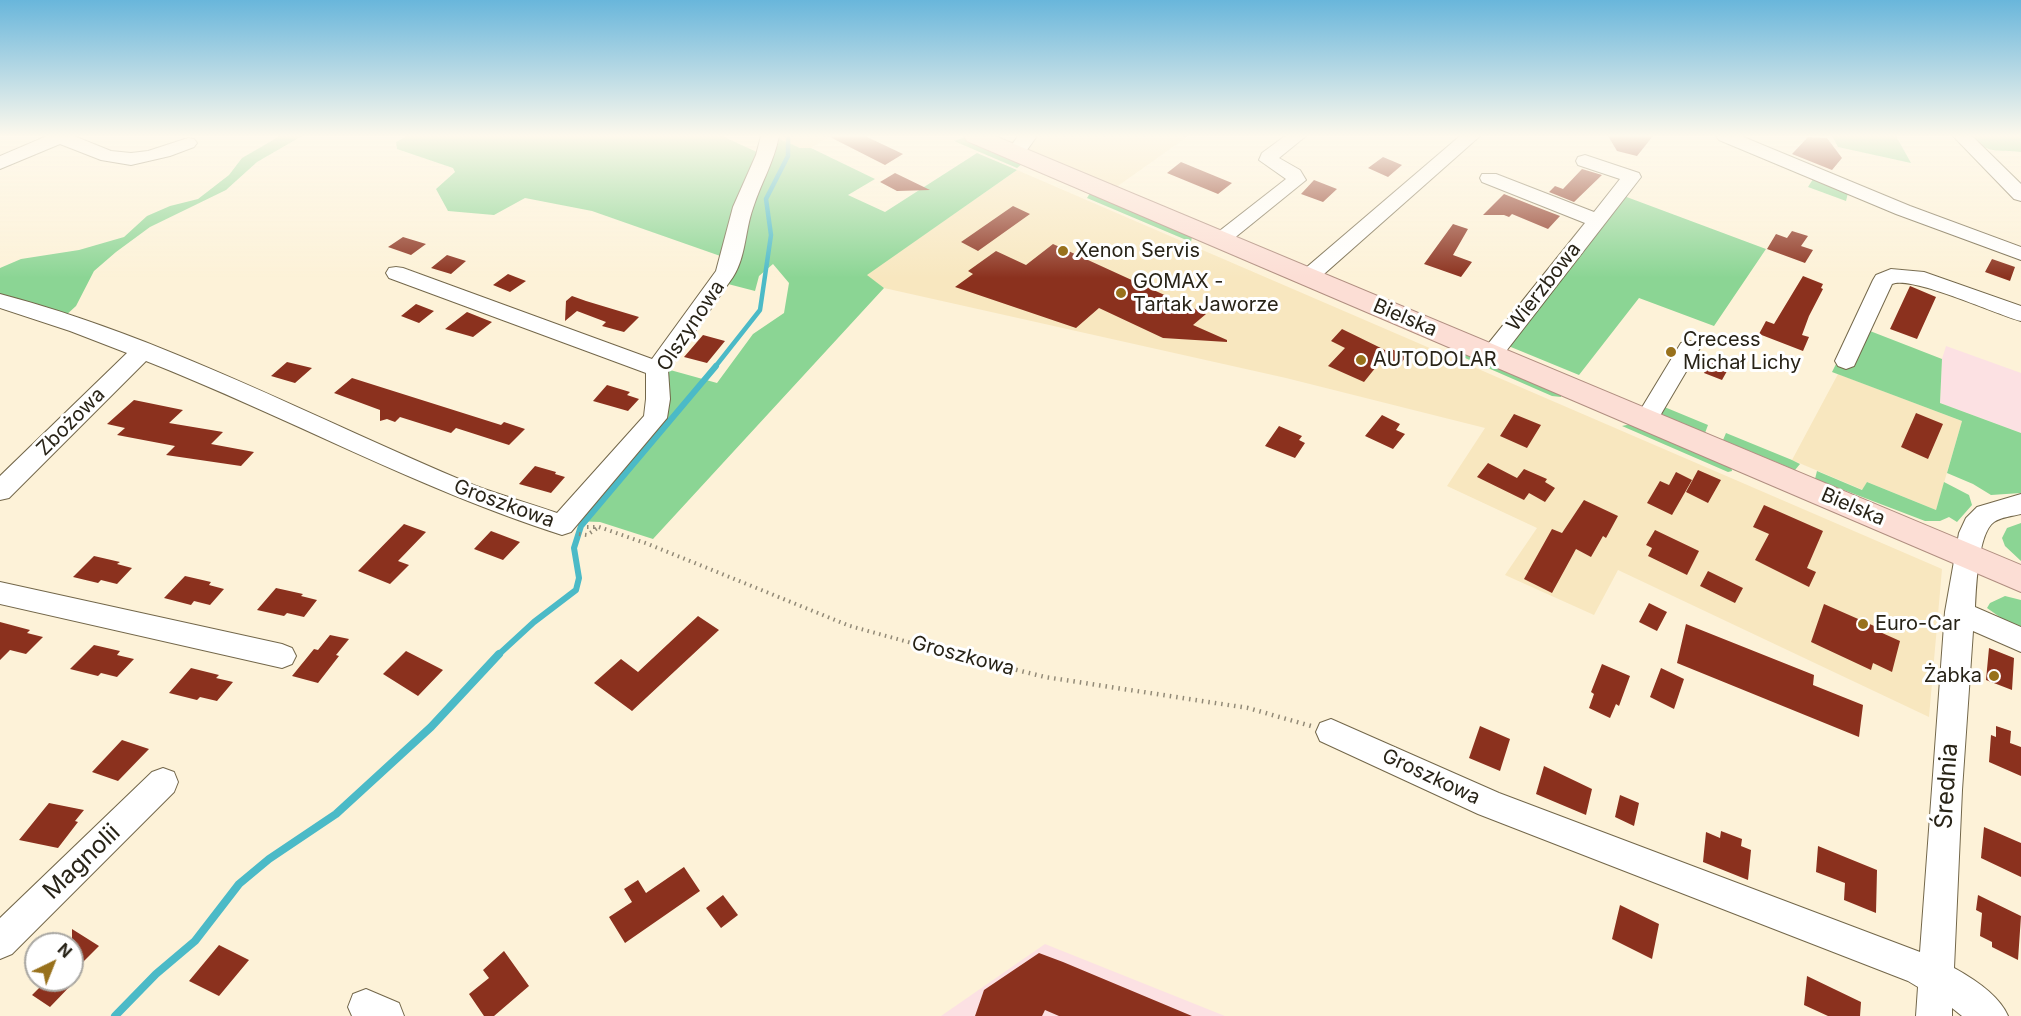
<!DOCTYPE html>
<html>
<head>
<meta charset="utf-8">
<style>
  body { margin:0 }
  #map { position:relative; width:2021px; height:1016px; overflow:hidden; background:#fdf2d8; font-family:Inter,sans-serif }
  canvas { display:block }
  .north { position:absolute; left:24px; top:932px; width:60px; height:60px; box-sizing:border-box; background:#fff; border:2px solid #a9a7a2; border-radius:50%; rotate:43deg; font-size:16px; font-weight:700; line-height:24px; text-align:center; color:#282317 }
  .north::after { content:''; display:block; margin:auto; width:21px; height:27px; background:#98711c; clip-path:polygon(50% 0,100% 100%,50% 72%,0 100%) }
</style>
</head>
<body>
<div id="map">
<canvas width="2021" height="1016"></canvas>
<div class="north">N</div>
</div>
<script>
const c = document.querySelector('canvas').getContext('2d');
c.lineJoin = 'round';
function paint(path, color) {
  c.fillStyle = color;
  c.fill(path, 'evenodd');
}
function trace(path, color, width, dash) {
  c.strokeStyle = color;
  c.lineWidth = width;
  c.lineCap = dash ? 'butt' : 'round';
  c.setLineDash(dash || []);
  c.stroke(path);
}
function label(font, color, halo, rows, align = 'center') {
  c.font = font + ' Inter,sans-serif';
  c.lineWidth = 6;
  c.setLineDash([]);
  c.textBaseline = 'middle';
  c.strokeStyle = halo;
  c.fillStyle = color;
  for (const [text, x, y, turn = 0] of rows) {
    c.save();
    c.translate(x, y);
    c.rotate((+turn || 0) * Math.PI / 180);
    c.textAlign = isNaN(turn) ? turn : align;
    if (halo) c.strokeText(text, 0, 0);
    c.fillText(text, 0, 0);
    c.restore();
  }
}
const built = new Path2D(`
  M780,136H830L811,148H800L780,139Z
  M1031,136H1185L1187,137L1115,188L1025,149Z
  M1017,170L1942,569L1929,717L1618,570L1594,615L1505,575L1537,528L1447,486L1485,428L1286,378L884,288L866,275Z
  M1838,374L1962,421L1936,510L1867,482L1863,490L1792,460Z`);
const industrial = new Path2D(`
  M1946,346L2021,373V433L1940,403L1942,359Z
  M1045,944L1225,1016H941Z`);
const green = new Path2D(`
  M280,136H302L257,162L226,190L150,227L116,252L94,271L76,306L64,317L0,295V268L21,259L79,250L124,237L147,216L170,206L198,199L229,175L242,158Z
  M407,136H722L759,153L726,258L592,211L525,198L494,215L448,211L436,189L455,172L453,168L397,149L396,142Z
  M1832,136H1896L1911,163L1838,147Z
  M1969,136H2021V152C1996,149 1989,155 1969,136Z
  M965,137L1022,164L1017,168L954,141Z
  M780,139L800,148H811L875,179L848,195L885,212L977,153L1017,170L867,275L884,288L653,539L600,522L574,521L659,423L663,368L717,383L753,334L784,313L789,283L773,264L759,276L755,291L728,284L739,255L749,209Z
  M1815,176L1848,193L1846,201L1808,187Z
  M1090,193L1192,237L1191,242L1087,198Z
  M1624,196L1766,249L1714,326L1639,298L1579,375L1506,345Z
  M1870,331L1942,359L1940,403L2021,433V493L1991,495L1973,484L1947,473L1962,421L1832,372L1838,360Z
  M1451,347L1561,395V397L1552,396L1449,351Z
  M1662,406L1708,425L1705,433L1658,413Z
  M1631,424L1731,465L1732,471L1728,472L1622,426Z
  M1726,433L1792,460L1800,464L1795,470L1723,440Z
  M1817,471L1862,490L1867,482L1936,510L1944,482L1969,495L1972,505L1957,522L1949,517L1940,521H1925L1815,479Z
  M2021,523V561L2005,546L2002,538L2007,528Z
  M2005,596L2021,600V632L1987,608L1990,603Z`);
const streamFar2 = new Path2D(`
  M715,367L760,310L771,235L766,199L788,156V136`);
const streamFar1 = new Path2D(`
  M497,656L534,622L576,590L579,578L574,548L581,526L716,366`);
const stream = new Path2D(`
  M115,1016L156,974L195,941L239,884L269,859L336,814L431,727L499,654`);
const building = new Path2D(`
  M828,136H865L903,154L885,165Z
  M1608,136H1653L1637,156L1617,151Z
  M1808,137L1827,138L1842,158L1832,170L1792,154Z
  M1383,157L1402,165L1388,177L1368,168Z
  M1181,162L1232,183L1218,194L1167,173Z
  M1582,169L1602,175L1574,202L1549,192L1555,186L1563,189Z
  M895,173L930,190L897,191L880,182Z
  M1314,180L1337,189L1323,202L1301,194Z
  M1504,194L1534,206L1560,216L1548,229L1512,214L1509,217L1504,215H1483Z
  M1013,206L1030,214L978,251L961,242Z
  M1453,224L1468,229L1453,255L1472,262L1461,277L1424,264Z
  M1792,231L1808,236L1801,246L1813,250L1805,263L1767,249L1776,234L1787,238Z
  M403,237L426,244L411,255L388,247Z
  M1053,244L1206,314L1193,325L1227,340V342L1163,338L1099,308L1076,328L955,287L973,274L968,271L996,251L1026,265Z
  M447,255L466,261L451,274L431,268Z
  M1992,259L2015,267L2010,281L1985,272Z
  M508,274L526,281L510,292L493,285Z
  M1803,276L1823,284L1821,288L1823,289L1809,316L1802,335L1809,337L1803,351L1759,334L1766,321L1774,324Z
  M1910,286L1936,297L1917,339L1890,329Z
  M572,296L586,301L639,317L624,332L602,326L606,322L577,311L565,321L566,301Z
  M416,304L434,311L419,323L401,316Z
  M467,312L492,322L473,337L445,329Z
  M1342,329L1387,351L1389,348L1407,356L1396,369L1380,362L1364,382L1328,366L1345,348L1331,341Z
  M703,335L725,341L707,363L684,357Z
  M1714,357L1731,364L1722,380L1704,373Z
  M287,362L312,368L295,383L271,376Z
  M352,378L501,425L504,422L525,429L509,445L456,428L451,433L400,417L395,422L387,419L380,421V410L334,393Z
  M607,385L630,392L627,395L639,399L628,411L593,401Z
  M134,400L183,410L169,423L223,432L211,444L254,452L241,466L166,455L175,446L117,435L125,428L107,424Z
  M1916,413L1943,424L1928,459L1901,447Z
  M1514,414L1541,425L1527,448L1500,436Z
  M1382,415L1400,424L1396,430L1405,434L1393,449L1365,436Z
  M1279,426L1302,436L1299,440L1305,443L1295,458L1265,446Z
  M1488,463L1517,478L1524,469L1547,479L1545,482L1555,488L1545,502L1529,493L1524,500L1477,477Z
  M535,466L556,472L555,474L565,477L551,493L519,484Z
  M1698,470L1721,480L1708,503L1686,492Z
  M1676,472L1692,480L1672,515L1647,503L1660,481L1669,485Z
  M1584,500L1618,516L1606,538L1603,536L1591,557L1576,549L1552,593L1524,579L1552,529L1562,533Z
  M1764,505L1823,531L1807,568L1816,572L1809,587L1755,560L1769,534L1753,527Z
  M404,524L426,532L398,561L409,565L390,584L358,571Z
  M1655,530L1699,551L1687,575L1648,556L1652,548L1646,545Z
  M491,531L520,542L503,560L474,549Z
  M94,556L120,562L117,564L132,568L117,584L101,580L98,583L73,577Z
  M1708,571L1743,588L1735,603L1700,586Z
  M185,576L211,582L209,585L224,589L210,605L194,601L191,605L164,598Z
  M276,588L303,594L301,596L317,600L304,617L287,613L284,616L257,610Z
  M1649,603L1667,612L1657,631L1639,622Z
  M1824,604L1881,629L1880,632L1900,641L1892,672L1873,663L1871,670L1811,642Z
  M698,616L719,630L632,711L594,683L621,659L638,672Z
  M0,622L30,630L27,633L43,637L26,654L10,650L0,660Z
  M1686,624L1814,675L1813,685L1863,705L1859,737L1677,663Z
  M330,635L349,639L336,655L339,656L318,683L292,676L314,649L318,650Z
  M94,645L120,651L117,655L134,659L117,677L101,673L98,676L70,669Z
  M1989,648L2014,658L2012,690L1986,680Z
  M406,651L443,670L418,696L383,674Z
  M1602,664L1630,676L1619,706L1616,704L1610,718L1589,708L1594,694L1591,692Z
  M191,668L219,675L216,678L233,682L217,701L200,697L197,700L169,693Z
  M1661,668L1684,679L1674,709L1650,697Z
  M1480,726L1510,739L1500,771L1469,758Z
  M1996,726L2011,731L2010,743L2021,747V776L1989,762L1991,735L1996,737Z
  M122,740L149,749L118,781L92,772Z
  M1544,766L1592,789L1586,815L1536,794Z
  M1620,795L1639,803L1634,826L1615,817Z
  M49,803L84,810L75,821L78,822L58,848L19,840Z
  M1984,827L2021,843V877L1981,858Z
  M1721,831L1742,839L1741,846L1751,850L1748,880L1703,862L1706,832L1720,838Z
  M1818,846L1877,870L1876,913L1844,900L1845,883L1816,872Z
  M684,867L700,891L625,943L609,917L632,902L624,889L638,880L646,893Z
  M723,895L738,915L721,928L706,908Z
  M1978,895L2021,916L2018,960L1992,947V942L1980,936L1982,913L1976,910Z
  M1620,905L1659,924L1652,959L1612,939Z
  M72,929L99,946L72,973Z
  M219,945L249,960L219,996L189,981Z
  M504,951L529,986L494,1016H484L469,994L489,978L483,970Z
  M1039,953L1063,962L1192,1016H1059L1045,1010L1042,1016H975L984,990Z
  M1807,976L1861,1002L1860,1016H1828L1804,1005Z
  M47,980H76L50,1007L32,995Z`);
const pathFar1 = new Path2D(`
  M587,527H599L648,544L850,626L959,656
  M579,534L587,535L599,527`);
const path = new Path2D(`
  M953,654L1045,677L1248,708L1311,726`);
const minor = new Path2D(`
  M47,136H74L111,151L131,153L148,151L188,138L194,139L197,143L194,147L170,156L131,165L101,160L60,144L0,169V156Z
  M761,136H779C774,162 761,183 753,208C745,230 746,257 733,277L668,370L670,399L667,418L571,532L562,535C418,489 286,416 146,361L9,498L0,500V476L127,353L70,331L0,308V294C164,337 315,419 471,484C499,495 529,503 557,513L644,416L646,399V373L389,278L386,273L389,268L396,267L403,268L652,359L716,271L733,207L756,155Z
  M1018,136H1037L1022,157H1008L1006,153Z
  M1285,136H1306L1279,158L1300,170L1306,180L1227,244H1213L1210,240L1213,236L1286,179L1259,160L1262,153Z
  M1460,136H1480L1315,282L1308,283L1301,282L1298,277L1301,272Z
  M1716,136H1741L1910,206L2021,247V260L1896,214L1719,140Z
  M1953,136H1972L2021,184V201L2014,199Z
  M1585,155L1639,173L1641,177L1500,359L1492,361L1484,359L1481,354L1484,349L1585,223L1482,182L1480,178L1482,174H1496L1594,212L1620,179L1578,165L1576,161L1578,157Z
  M1891,269L1924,272L2021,306V321C1995,314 1911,275 1892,284L1854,366L1846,369L1838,366L1835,361L1873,280L1876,275Z
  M1689,341L1697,343L1700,348L1654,426L1646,428L1638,426L1634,420L1638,414L1681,343Z
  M2021,494V514C2013,516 2001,517 1994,522C1978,533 1976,587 1975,607L2021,627V652L1973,631L1962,790L1954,968C1974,979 1999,995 2008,1016H1962L1952,1008V1016H1916L1918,987L1908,981L1478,814L1320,741L1316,732L1320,723L1331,719L1499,793L1920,952L1945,612L1959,533L1966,518L1977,507Z
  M0,582L282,644L292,648L296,656L292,664L282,668L0,604Z
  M163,768L174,772L178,782L174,792L12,954L0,959V918L152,772Z
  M366,989L399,1003L404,1016H352L348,1007L353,994Z`);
const major = new Path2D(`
  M964,136H995L2021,565V592L967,141Z`);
const markers = [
  [1063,251,6,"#98711c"],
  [1121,293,6,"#98711c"],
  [1671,352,6,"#98711c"],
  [1361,360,6,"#98711c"],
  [1863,624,6,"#98711c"],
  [1994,676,6,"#98711c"]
];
const poiNames = [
  ["Xenon Servis",1075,251],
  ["GOMAX -",1133,282],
  ["Tartak Jaworze",1133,305],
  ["Crecess",1683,340],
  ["Michał Lichy",1683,363],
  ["AUTODOLAR",1373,360],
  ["Euro-Car",1875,624],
  ["Żabka",1982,676,"right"]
];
const streetNames = [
  ["Wierzbowa",1544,287,-52],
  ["Bielska",1405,318,23],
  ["Olszynowa",691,326,-56],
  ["Zbożowa",71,422,-45],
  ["Groszkowa",504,504,20],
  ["Bielska",1853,507,23],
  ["Groszkowa",963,656,15],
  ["Groszkowa",1431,777,25]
];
const nearStreetnames = [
  ["Średnia",1947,786,-86],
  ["Magnolii",82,862,-44]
];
paint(built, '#f8e7bf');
paint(industrial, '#fce1e3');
paint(green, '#8bd594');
trace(streamFar2, '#4bbac7', 4.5);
trace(streamFar1, '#4bbac7', 6);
trace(stream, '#4bbac7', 8);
paint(building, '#8b311e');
trace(minor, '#73674a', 2);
trace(major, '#b08e80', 2);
trace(pathFar1, '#928a77', 4, [1.5, 4.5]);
trace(path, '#928a77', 4.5, [1.5, 5]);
paint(minor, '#fff');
paint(major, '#fcded5');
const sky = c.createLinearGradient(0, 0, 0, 278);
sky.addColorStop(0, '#69b6db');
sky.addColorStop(0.49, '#fef9ed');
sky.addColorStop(1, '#fef9ed00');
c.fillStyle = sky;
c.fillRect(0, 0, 2021, 278);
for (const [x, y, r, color] of markers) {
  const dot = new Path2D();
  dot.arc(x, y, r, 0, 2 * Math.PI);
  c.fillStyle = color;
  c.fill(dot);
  trace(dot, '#fff', 2);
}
label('20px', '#282317', '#fff', poiNames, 'left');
label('20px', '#282317', '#fff', streetNames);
label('24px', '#282317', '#fff', nearStreetnames);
</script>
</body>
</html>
